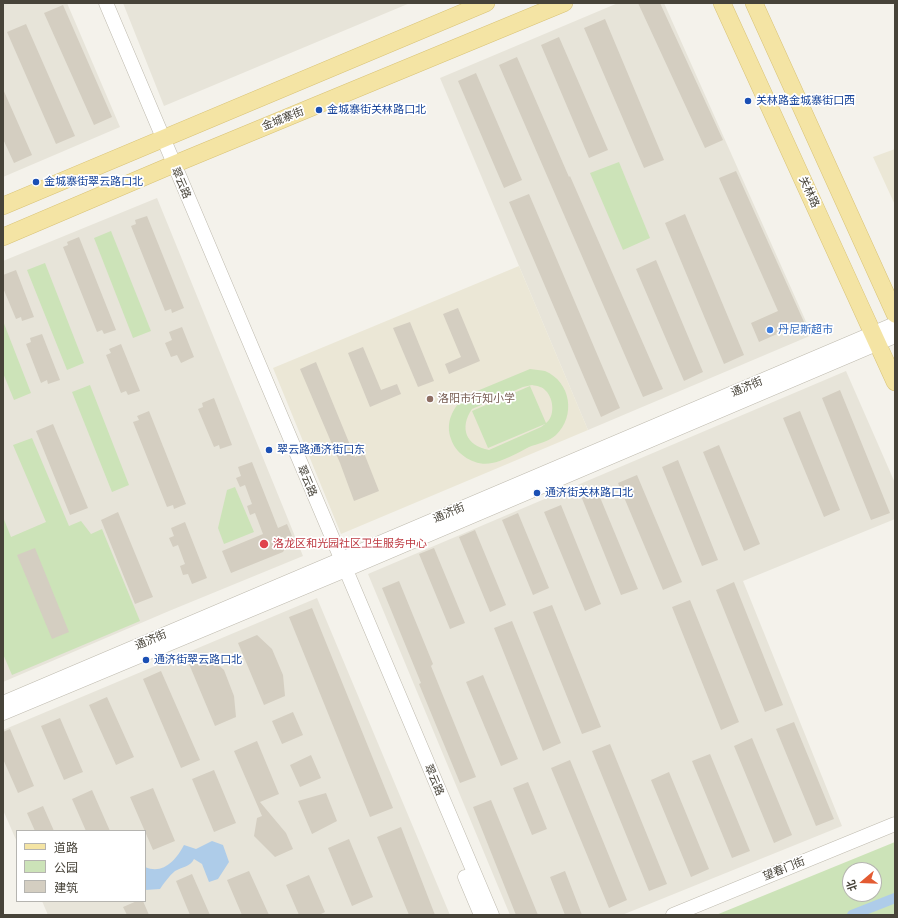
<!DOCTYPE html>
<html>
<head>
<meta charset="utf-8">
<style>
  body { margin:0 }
  #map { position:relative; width:898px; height:918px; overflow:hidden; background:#f4f2eb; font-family:Quicksand,"Noto Sans SC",sans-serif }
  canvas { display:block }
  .frame { position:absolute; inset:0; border:4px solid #474339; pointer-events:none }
  .legend { position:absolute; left:16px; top:830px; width:130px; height:72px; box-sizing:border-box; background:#fff; border:1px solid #b5b4b0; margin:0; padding:5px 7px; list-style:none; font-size:12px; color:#474339 }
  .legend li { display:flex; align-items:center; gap:8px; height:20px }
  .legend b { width:20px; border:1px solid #b5b4b0 }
  .north { position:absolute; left:842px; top:862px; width:40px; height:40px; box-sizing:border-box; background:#fff; border:1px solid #b5b4b0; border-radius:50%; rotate:251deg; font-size:11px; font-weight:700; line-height:16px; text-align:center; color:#474339 }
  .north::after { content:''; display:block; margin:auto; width:14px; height:18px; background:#e35b32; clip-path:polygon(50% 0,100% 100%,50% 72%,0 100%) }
</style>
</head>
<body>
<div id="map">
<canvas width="898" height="918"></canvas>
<div class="frame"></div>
<ul class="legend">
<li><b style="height:5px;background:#f4e4a4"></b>道路</li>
<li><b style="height:11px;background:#cce3b8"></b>公园</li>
<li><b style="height:11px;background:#d4cec1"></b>建筑</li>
</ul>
<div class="north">北</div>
</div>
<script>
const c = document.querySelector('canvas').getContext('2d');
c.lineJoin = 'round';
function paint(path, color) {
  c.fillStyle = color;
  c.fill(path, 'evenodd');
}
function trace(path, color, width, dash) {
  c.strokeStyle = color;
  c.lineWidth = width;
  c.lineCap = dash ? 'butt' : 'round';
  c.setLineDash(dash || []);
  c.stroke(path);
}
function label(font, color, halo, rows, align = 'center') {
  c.font = font + ' Quicksand,"Noto Sans SC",sans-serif';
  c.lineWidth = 3.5;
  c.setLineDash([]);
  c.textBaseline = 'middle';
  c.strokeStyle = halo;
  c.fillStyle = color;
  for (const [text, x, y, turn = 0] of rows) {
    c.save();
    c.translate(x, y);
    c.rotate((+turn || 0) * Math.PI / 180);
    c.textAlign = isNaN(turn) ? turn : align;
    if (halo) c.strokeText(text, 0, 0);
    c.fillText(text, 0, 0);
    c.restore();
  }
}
const residential = new Path2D(`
  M3,3H67L120,127L3,177Z
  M123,3H410L164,106Z
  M618,3H664L812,335L588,430L440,78Z
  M157,198L303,556L169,611L3,682V261Z
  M846,371L895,483V519L743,581L842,826L622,915H510L368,574Z
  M317,598L450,915H48L42,901H145V831H17V842L3,810V730Z`);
const education = new Path2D(`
  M895,149V205L873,157Z
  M519,266L588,430L341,534L273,368Z`);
const green = new Path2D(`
  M619,162L650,238L623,250L590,173Z
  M111,231L151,331L133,338L94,238Z
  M45,263L84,363L67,370L27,270Z
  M3,321L31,393L14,400L3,373Z
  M530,369C535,370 541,370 545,371C571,382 576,416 556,435C550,441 537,444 529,447C520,452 501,462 492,463C476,467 456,455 451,439C445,422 453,408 465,396ZM532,385C538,386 543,387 546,391C554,399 555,417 546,423L530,386L472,411L488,448L545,424L541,427L489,450C466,446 459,428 472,409L523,387Z
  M90,385L129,485L112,492L72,392Z
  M32,438L69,526L81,521L91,534L102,529L140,621L12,675L3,654V517L11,537L46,522L13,445Z
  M235,487L254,532L224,544L218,528L227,490Z
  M895,842V915H716ZM850,870H874V894H850Z`);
const water = new Path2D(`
  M212,841L223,845L229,862L218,879L209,882L202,864L194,859C190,867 182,867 175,871C169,876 164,883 160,889L145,890V867C163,875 176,860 184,845L196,849Z`);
const canal = new Path2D(`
  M852,915L895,898`);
const building = new Path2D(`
  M638,3H660L723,140L705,148Z
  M63,5L112,117L94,125L44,13Z
  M605,19L664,160L644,168L584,28Z
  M26,24L75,136L56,144L7,32Z
  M559,37L608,150L589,158L541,45Z
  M517,57L569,177L570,176L663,389L643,397L499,65Z
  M476,73L522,180L504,188L458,81Z
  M3,89L32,155L14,163L3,139Z
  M736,171L804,322L759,342L751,323L778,311L719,178Z
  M529,194L620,408L601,417L509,202Z
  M685,214L744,355L724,364L665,223Z
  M147,216L184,308L172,313L171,309L165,311L131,226L136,224L135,220Z
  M79,237L116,330L104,334L102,330L97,332L63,247L68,245L67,242Z
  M656,260L703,372L684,381L636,269Z
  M16,270L34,317L22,321L21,317L16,319L3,288V275Z
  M458,308L480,361L449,374L445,364L461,357L443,314Z
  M410,322L434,381L418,387L393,328Z
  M182,327L194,357L181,363L177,355L171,357L165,343L172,340L169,332Z
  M42,334L60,380L48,384L47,380L41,383L26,344L31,342L30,338Z
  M121,344L140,391L128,395L126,391L121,393L106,355L111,353L109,349Z
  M363,347L381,390L397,384L401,394L370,407L348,353Z
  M316,362L355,457L364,453L379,491L354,501L340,463L300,369Z
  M840,390L890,513L871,520L822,398Z
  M214,398L232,445L220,449L219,445L214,447L198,409L203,407L202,403Z
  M149,411L186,504L174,509L173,505L167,507L133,422L139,420L137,416Z
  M800,411L840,510L824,517L783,418Z
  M53,424L88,508L70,515L36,431Z
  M719,445L760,544L744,551L703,452Z
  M678,460L718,560L702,566L662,467Z
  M252,462L278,528L287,524L292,536L283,552L231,573L222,551L263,534L255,513L250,515L247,506L252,504L245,485L240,487L236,478L241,476L238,467Z
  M637,475L682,582L663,590L618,483Z
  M597,490L638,589L621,595L581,496Z
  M561,505L601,604L585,611L544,512Z
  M118,512L153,597L135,604L101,520Z
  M518,513L549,588L533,595L502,520Z
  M185,522L207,578L192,584L188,574L183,575L180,566L185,564L178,545L173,547L169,538L174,536L171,528Z
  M475,530L506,605L490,612L459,537Z
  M35,548L69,632L52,639L17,555Z
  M434,548L465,623L450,629L419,554Z
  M399,581L433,664L431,666L476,777L460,783L419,684L421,683L382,588Z
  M734,582L783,705L765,712L716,590Z
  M690,600L739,722L721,730L672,607Z
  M552,605L601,727L582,734L533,612Z
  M312,608L393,808L370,817L289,617Z
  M512,621L561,743L543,751L494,628Z
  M257,635L272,649L283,675L285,696L264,705L238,643Z
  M208,656L224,670L234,696L236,717L215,726L189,664Z
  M161,671L200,760L181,768L143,679Z
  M483,675L518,759L501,766L466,682Z
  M107,697L134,757L116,765L89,705Z
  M293,712L303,735L282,744L272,721Z
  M60,718L83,772L64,780L41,726Z
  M794,722L834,819L816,826L776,729Z
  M10,729L34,786L18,793L3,759V732Z
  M752,738L792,835L774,843L734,746Z
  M257,741L279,794L260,802L286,833L293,849L275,857L254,836L257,818L262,816L234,751Z
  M610,744L667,884L649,891L592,751Z
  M710,754L750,851L732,858L692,761Z
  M311,755L321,778L300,787L290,765Z
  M570,760L627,900L609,908L551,768Z
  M214,770L236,823L214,832L192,779Z
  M669,772L709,869L691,877L651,780Z
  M528,782L547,829L532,835L513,788Z
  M153,788L175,841L153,850L130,797Z
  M92,790L110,831H86L72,799Z
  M326,793L337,821L312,834L298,801Z
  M491,800L538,915H516L473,807Z
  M43,806L54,831H35L27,813Z
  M401,827L435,915H409L377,837Z
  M349,839L373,897L352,906L328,848Z
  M249,871L269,915H242L227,880Z
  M565,871L582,915H565L550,877Z
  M192,874L210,915H190L176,881Z
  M309,875L325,912L319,915H299L286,885Z
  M137,901H143L149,915H127L123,907Z`);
const minor = new Path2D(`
  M106,3L492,915
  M3,703L895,324
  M3,713L336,574L895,336
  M465,877L481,915
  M673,915L895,824`);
const major = new Path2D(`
  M722,3L895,382
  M754,3L895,314
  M3,206L486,3
  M3,237L165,168L564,3`);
const markers = [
  [748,101,4,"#1a4fb4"],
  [319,110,4,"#1a4fb4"],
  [36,182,4,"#1a4fb4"],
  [770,330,4,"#3f7fe0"],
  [430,399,4,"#8d6e63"],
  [269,450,4,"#1a4fb4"],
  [537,493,4,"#1a4fb4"],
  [264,544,5,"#e0444e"],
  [146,660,4,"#1a4fb4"]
];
const transitNames = [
  ["关林路金城寨街口西",756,101],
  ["金城寨街关林路口北",327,110],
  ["金城寨街翠云路口北",44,182],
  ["翠云路通济街口东",277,450],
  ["通济街关林路口北",545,493],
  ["通济街翠云路口北",154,660]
];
const streetNames = [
  ["金城寨街",283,119,-22],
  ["翠云路",181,183,67],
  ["关林路",809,192,65],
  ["通济街",747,387,-23],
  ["翠云路",307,481,67],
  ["通济街",449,513,-23],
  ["通济街",151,640,-23],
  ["翠云路",434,780,67],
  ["望春门街",784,869,-22]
];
const shopNames = [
  ["丹尼斯超市",778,330]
];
const educationNames = [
  ["洛阳市行知小学",438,399]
];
const healthNames = [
  ["洛龙区和光园社区卫生服务中心",273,544]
];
paint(residential, '#e7e4d9');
paint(education, '#ebe7d6');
paint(green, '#cce3b8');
paint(water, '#aecce9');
trace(canal, '#aecce9', 10);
paint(building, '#d4cec1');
trace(minor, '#bebaae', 15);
trace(major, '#d8c275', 18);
trace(minor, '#fff', 14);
trace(major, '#f4e4a4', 17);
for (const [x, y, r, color] of markers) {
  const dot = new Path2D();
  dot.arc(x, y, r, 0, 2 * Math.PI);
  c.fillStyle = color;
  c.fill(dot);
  trace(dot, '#fff', 1.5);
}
label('11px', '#164399', '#fff', transitNames, 'left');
label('11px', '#474339', '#fff', streetNames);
label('11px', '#366cbe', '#fff', shopNames, 'left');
label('11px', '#785e54', '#fff', educationNames, 'left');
label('11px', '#be3a42', '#fff', healthNames, 'left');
</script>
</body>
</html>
